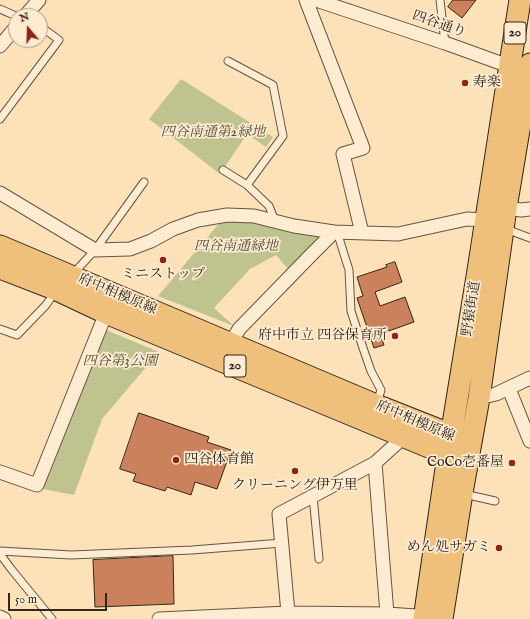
<!DOCTYPE html>
<html>
<head>
<meta charset="utf-8">
<style>
  body { margin:0 }
  #map { position:relative; width:530px; height:619px; overflow:hidden; background:#fce1b9; font-family:"IM FELL English",serif }
  canvas { display:block }
  .north { position:absolute; left:8px; top:8px; width:40px; height:40px; box-sizing:border-box; background:#fdecd2; border:1px solid #ac9d88; border-radius:50%; rotate:341deg; font-size:11px; font-weight:700; line-height:16px; text-align:center; color:#32261a }
  .north::after { content:''; display:block; margin:auto; width:14px; height:18px; background:#8f2418; clip-path:polygon(50% 0,100% 100%,50% 72%,0 100%) }
  .scale { position:absolute; left:8px; top:593px; width:99px; height:18px; box-sizing:border-box; border:2px solid #32261a; border-top:0; padding-left:5px; font-size:12px; line-height:14px; white-space:nowrap; color:#32261a; -webkit-text-stroke:3px #fdecd2; paint-order:stroke }
</style>
</head>
<body>
<div id="map">
<canvas width="530" height="619"></canvas>
<div class="north">N</div>
<div class="scale">50 m</div>
</div>
<script>
const c = document.querySelector('canvas').getContext('2d');
c.lineJoin = 'round';
function paint(path, color) {
  c.fillStyle = color;
  c.fill(path, 'evenodd');
}
function trace(path, color, width, dash) {
  c.strokeStyle = color;
  c.lineWidth = width;
  c.lineCap = dash ? 'butt' : 'round';
  c.setLineDash(dash || []);
  c.stroke(path);
}
function label(font, color, halo, rows, align = 'center') {
  c.font = font + ' "IM FELL English","Noto Serif JP",serif';
  c.lineWidth = 3.5;
  c.setLineDash([]);
  c.textBaseline = 'middle';
  c.strokeStyle = halo;
  c.fillStyle = color;
  for (const [text, x, y, turn = 0] of rows) {
    c.save();
    c.translate(x, y);
    c.rotate((+turn || 0) * Math.PI / 180);
    c.textAlign = isNaN(turn) ? turn : align;
    if (halo) c.strokeText(text, 0, 0);
    c.fillText(text, 0, 0);
    c.restore();
  }
}
const green = new Path2D(`
  M181,79L273,137L266,147L247,134L220,174L149,119Z
  M222,220H255L324,233L289,270L276,255L250,269L214,308L234,326L158,296Z
  M106,330L159,352L102,419L74,495L43,489Z`);
const building = new Path2D(`
  M453,0H476L462,18L448,7Z
  M395,262L402,282L375,292L380,306L405,297L414,322L380,334L384,345L374,348L357,298L363,296L357,277L387,267L386,265Z
  M139,413L209,437L207,442L231,450L217,489L195,482L191,495L167,487L165,491L133,481L136,474L120,469Z
  M173,556L174,604L95,607L93,560Z`);
const lane = new Path2D(`
  M440,0L445,43
  M0,9L16,16
  M228,61L273,85L283,136L247,185L269,206L275,221
  M0,119L59,40L40,26
  M223,170L247,185
  M506,229L530,238
  M334,232L339,238L349,270L351,311L363,348L371,371L381,390L377,403
  M72,275L95,250L144,182
  M0,329L17,335L46,305L55,292
  M464,494L495,501
  M313,496L319,559
  M0,551L71,555L192,550L282,543
  M0,554L12,570L52,619`);
const street = new Path2D(`
  M306,0L363,148L343,154L362,233
  M316,0L445,43L517,69
  M25,16L39,0
  M0,46L16,27
  M0,193L95,250L130,249L151,241L173,229L198,220L227,215L254,216L294,226L334,232L398,234L467,219L486,220
  M506,208L521,210L530,209
  M231,343L239,329L312,254L334,232
  M509,389L530,441
  M479,398L496,394L530,378
  M375,463L387,614
  M0,472L37,485L106,313
  M288,613L279,514L375,463L396,444L401,435
  M0,617L4,619
  M159,619L288,613L387,614L431,617`);
const primary = new Path2D(`
  M0,246L376,405L452,435L462,442
  M0,268L57,290L106,313L448,455L460,451
  M424,619L448,455L479,264L520,0
  M442,619L462,493L470,448L479,398L506,208L530,64`);
const markers = [
  [465,83,4,"#8f2418"],
  [163,260,4,"#8f2418"],
  [395,336,4,"#8f2418"],
  [176,460,4,"#8f2418"],
  [512,463,4,"#8f2418"],
  [295,471,4,"#8f2418"],
  [499,548,4,"#8f2418"]
];
const shields = [
  [515,33,22],
  [235,366,22]
];
const shieldNames = [
  ["20",515,33],
  ["20",235,366]
];
const streetNames = [
  ["四谷通り",439,25,19],
  ["府中相模原線",117,295,23],
  ["野猿街道",472,309,-81],
  ["府中相模原線",415,422,23]
];
const poiNames = [
  ["寿楽",473,83,"left"],
  ["ミニストップ",163,275,"center"],
  ["府中市立 四谷保育所",387,336],
  ["四谷体育館",184,460,"left"],
  ["CoCo壱番屋",504,463],
  ["クリーニング伊万里",295,486,"center"],
  ["めん処サガミ",491,548]
];
const parkNames = [
  ["四谷南通第2緑地",213,133],
  ["四谷南通緑地",236,247],
  ["四谷第3公園",120,362]
];
paint(green, '#bec390');
paint(building, '#ca815c');
trace(building, '#32261a', 1);
trace(lane, '#645542', 9);
trace(street, '#645542', 15);
trace(primary, '#32261a', 23);
trace(lane, '#fdecd2', 7);
trace(street, '#fdecd2', 13);
trace(primary, '#eec07c', 21);
for (const [x, y, r, color] of markers) {
  const dot = new Path2D();
  dot.arc(x, y, r, 0, 2 * Math.PI);
  c.fillStyle = color;
  c.fill(dot);
  trace(dot, '#fdecd2', 1.5);
}
for (const [x, y, w] of shields) {
  const box = new Path2D();
  box.roundRect(x - w / 2, y - 11, w, 22, 3);
  c.fillStyle = '#fdecd2';
  c.fill(box);
  trace(box, '#32261a', 1);
}
label('bold 13px', '#32261a', null, shieldNames);
label('14px', '#32261a', '#fdecd2', streetNames);
label('14px', '#32261a', '#fdecd2', poiNames, 'right');
label('italic 14px', '#554d38', '#fdecd2', parkNames);
</script>
</body>
</html>
